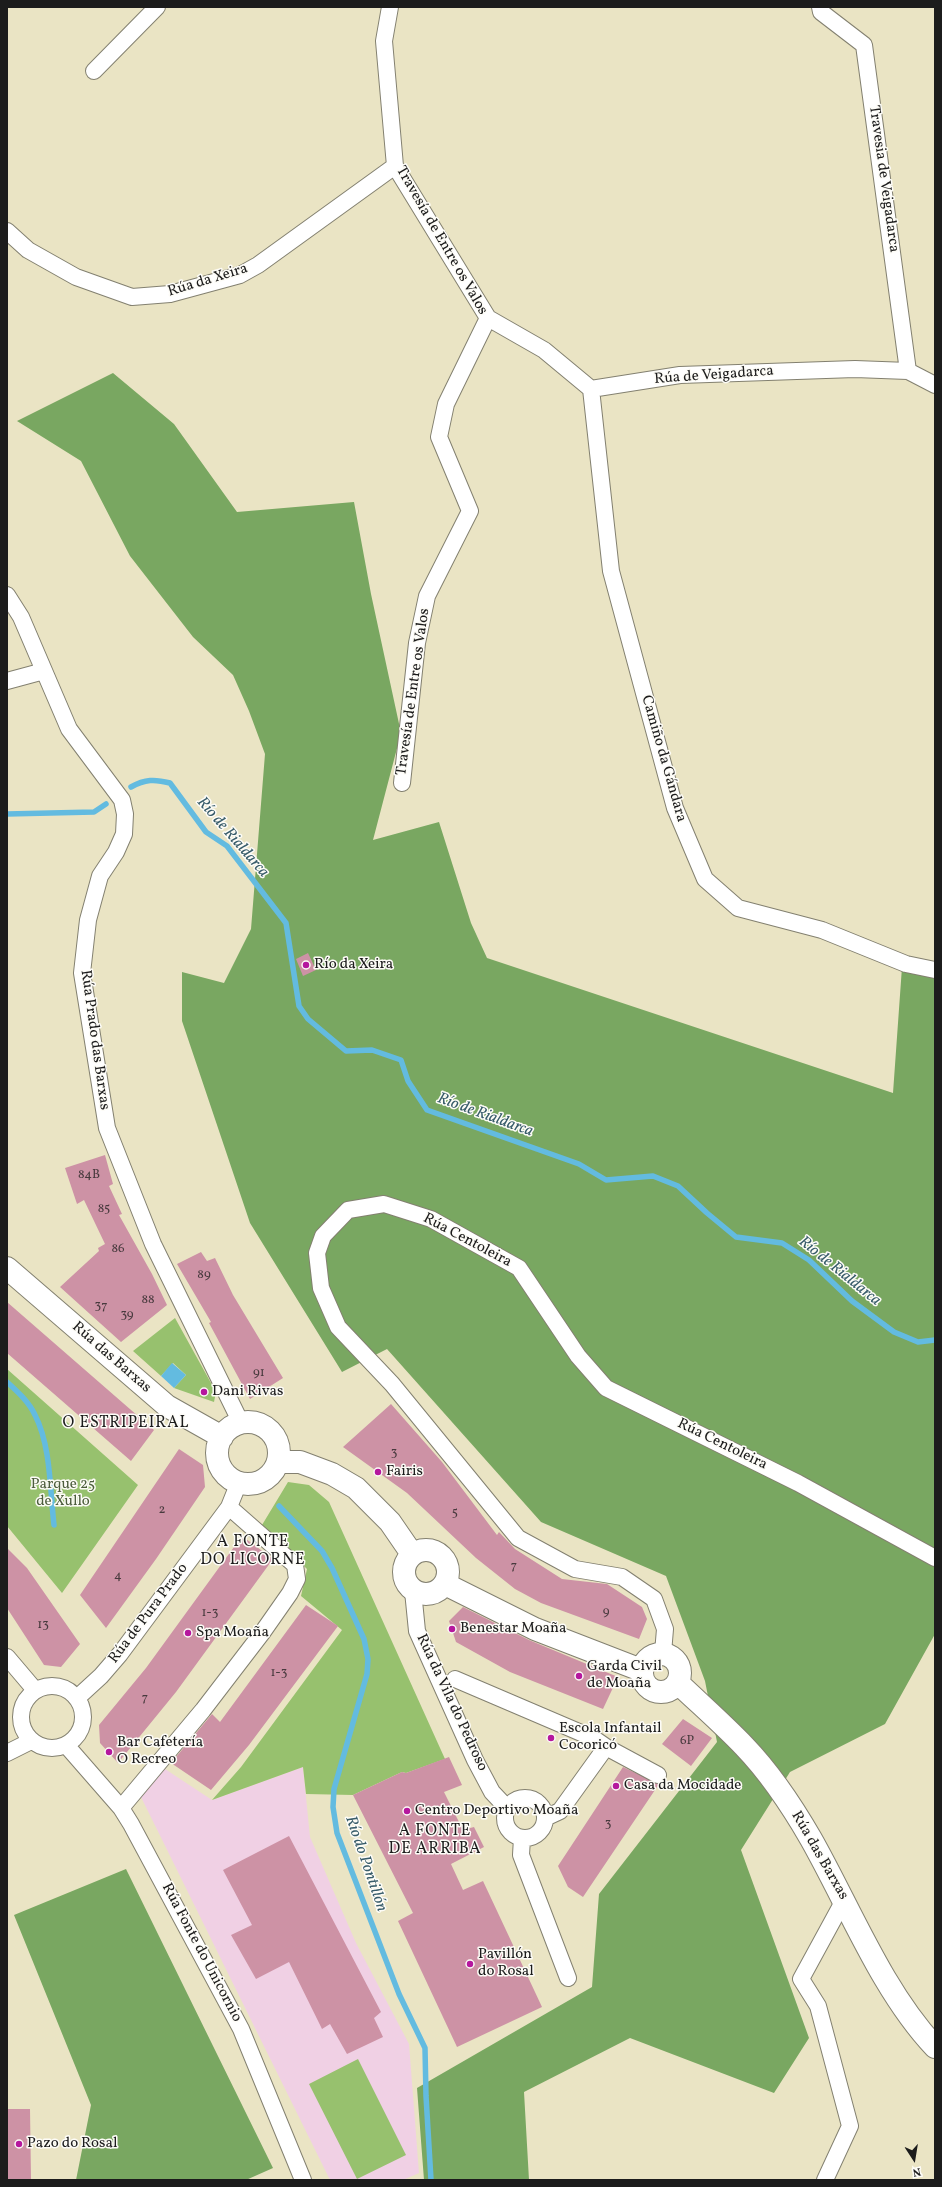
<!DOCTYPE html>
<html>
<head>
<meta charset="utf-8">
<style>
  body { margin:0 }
  #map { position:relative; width:942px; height:2187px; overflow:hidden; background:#eae4c4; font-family:Vollkorn,serif }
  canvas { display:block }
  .frame { position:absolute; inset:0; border:8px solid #1c1c1c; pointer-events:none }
  .north { position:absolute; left:894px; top:2139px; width:40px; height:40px; -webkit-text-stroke:3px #fdfcf7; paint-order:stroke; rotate:168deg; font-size:11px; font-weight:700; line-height:16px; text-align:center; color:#1c1c1c }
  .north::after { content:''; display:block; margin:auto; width:14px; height:18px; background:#1c1c1c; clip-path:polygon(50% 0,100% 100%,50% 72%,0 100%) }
</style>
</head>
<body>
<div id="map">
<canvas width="942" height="2187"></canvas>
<div class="frame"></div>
<div class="north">N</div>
</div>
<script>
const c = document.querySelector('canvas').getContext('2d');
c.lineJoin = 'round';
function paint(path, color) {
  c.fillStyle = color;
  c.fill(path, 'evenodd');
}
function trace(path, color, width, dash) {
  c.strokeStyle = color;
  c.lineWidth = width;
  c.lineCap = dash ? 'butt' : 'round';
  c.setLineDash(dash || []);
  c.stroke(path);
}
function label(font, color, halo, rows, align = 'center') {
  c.font = font + ' Vollkorn,serif';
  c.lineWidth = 3;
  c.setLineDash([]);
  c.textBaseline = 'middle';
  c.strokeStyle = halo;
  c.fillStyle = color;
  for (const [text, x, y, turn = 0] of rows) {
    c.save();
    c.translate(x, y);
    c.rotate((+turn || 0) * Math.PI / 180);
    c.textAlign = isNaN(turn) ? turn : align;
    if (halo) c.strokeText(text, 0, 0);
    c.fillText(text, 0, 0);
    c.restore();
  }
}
const built = new Path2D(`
  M162,1767L212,1800L303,1767L310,1837L356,1943L409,2044L419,2173L403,2180H330L140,1795Z`);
const green = new Path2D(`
  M175,1318L216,1392L214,1402L174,1388L186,1375L173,1363L161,1376L133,1351Z
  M7,1369L138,1485L62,1593L7,1526Z
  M288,1482L309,1485L329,1502L445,1759L406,1773L402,1772L353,1795L306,1794L303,1767L212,1800L241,1767L342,1630L301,1596L307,1569L262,1525Z
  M358,2059L406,2155L357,2179L309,2084Z`);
const forest = new Path2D(`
  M113,373L174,424L237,512L354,502L371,594L401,733L373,840L439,822L471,923L487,958L893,1093L902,967L935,970V1634L885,1724L790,1772L741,1850L809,2038L774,2093L630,2038L524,2092L529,2180H424L417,2088L592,1987L599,1894L717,1742L705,1681L666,1576L541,1522L387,1349L342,1372L250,1223L182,1021V972L224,983L251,929L265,754L249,711L233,675L193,637L130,556L81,461L17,421Z
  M126,1869L273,2168L246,2180H76L91,2105L14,1915Z`);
const water = new Path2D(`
  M172,1363L186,1375L174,1388L161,1376Z`);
const stream = new Path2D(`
  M131,787C145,779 155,779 170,783L206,832L227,846L286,923L299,1006L308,1019L346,1051L372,1050L401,1060L408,1081L427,1110L579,1164L606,1180L653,1176L678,1186L707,1213L736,1237L782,1243L809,1260L852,1301L894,1332L918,1342L935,1340
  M7,814L94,812L106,804
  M7,1382C18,1392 29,1402 35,1415C51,1446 50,1491 54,1525
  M279,1506L322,1551L332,1568L364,1639L368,1659L367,1674L334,1789L333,1807L337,1833L399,1994L425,2048L426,2096L431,2180`);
const building = new Path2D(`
  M308,953L316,970L303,976L296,959Z
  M105,1155L113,1184L109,1186L122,1214L119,1215L152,1274L167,1305L121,1342L60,1287L99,1251L98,1248L105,1244L84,1200L77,1204L65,1168Z
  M201,1252L207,1261L215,1258L233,1295L283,1378L250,1399L209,1323L211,1322L177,1264Z
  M7,1302L154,1430L131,1461L7,1353Z
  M391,1404L442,1462L497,1535L499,1532L515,1549L562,1579L607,1584L642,1607L647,1619L639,1639L541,1603L515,1589L476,1558L407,1493L343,1447Z
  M179,1449L203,1465L205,1487L156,1559L106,1628L80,1595Z
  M242,1536L273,1559L176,1692L118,1763L100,1743L99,1725L146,1668Z
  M7,1548L27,1568L80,1644L61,1667L44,1665L7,1608Z
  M306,1605L338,1626L249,1745L211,1790L171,1763L212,1714L220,1722Z
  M463,1607L529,1640L618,1677L603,1709L510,1672L456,1642L449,1621Z
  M683,1719L712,1738L691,1766L662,1744Z
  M449,1757L462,1785L444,1792L463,1830L474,1827L484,1847L451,1864L463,1890L483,1881L542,2007L457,2047L398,1921L413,1913L353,1795L402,1772L406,1773Z
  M623,1767L659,1784L583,1897L568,1887L558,1866Z
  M289,1836L381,2012L374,2018L383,2037L347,2054L330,2024L322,2029L289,1962L256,1979L231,1935L252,1925L223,1870Z
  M7,2109H30L31,2180H7Z`);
const street = new Path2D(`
  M390,7L384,41L395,166L488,318L446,404L439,437L470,511L427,596L417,643L402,783
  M820,7L821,12L864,45L908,371
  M94,71L157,7
  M7,231L28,250L76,277L132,297L170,294L240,275L258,265L395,166
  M488,318L544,350L591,389L680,375L855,369L908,371L935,385
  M591,389L611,571L675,808L705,879L738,908L822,930L906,964L935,970
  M7,595L21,617L69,729L122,800L125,814L124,834L116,852L100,876L88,920L82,973L107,1128L153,1244L241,1423
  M7,681L44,671
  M413,1591L417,1631L475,1760L492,1792L508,1809
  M663,1653L665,1629L654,1599L622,1577L575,1569L518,1538L392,1384L338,1327L321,1288L317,1253L323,1236L348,1210L384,1204L431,1219L519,1268L578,1356L606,1388L798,1483L935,1558
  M7,1657L35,1690
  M455,1679L593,1738L606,1747
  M21 1717a31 31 0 1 1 62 0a31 31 0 1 1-62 0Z
  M77,1698L101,1676L120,1654L229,1507L239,1482
  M66,1745L121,1808L131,1824L241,2029L303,2180
  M7,1753L31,1741
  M505 1818a20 20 0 1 1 40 0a20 20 0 1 1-40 0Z
  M121,1808L203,1710L262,1633L290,1593L297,1579L295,1565L229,1507
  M545,1818L560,1811L606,1747L658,1775
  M522,1838L521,1855L568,1978
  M825,2180L850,2126L818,2006L801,1979L844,1900`);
const secondary = new Path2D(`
  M7,1268L167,1406L222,1437
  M217 1453a31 31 0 1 1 62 0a31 31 0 1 1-62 0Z
  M278,1462H300L332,1474L356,1488L390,1522L412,1554
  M404 1572a22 22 0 1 1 44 0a22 22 0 1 1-44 0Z
  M445,1584L535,1629L641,1670
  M642 1673a19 19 0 1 1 38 0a19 19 0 1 1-38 0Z
  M678,1683C700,1704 723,1724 744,1746C770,1773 792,1806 811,1839C849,1906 882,1991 935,2047`);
const markers = [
  [306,965,4,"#b5179e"],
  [204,1392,4,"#b5179e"],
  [378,1472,4,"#b5179e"],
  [452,1629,4,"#b5179e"],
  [188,1633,4,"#b5179e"],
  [579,1676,4,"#b5179e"],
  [551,1738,4,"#b5179e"],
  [109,1752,4,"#b5179e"],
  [616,1786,4,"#b5179e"],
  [407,1811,4,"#b5179e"],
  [470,1964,4,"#b5179e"],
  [19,2144,4,"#b5179e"]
];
const numberNames = [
  ["84B",89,1176],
  ["85",104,1210],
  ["86",118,1250],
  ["89",204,1276],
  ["88",148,1301],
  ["37",101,1307],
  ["39",127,1316],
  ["91",259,1374],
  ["3",394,1454],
  ["2",162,1511],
  ["5",455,1514],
  ["7",514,1567],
  ["4",118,1577],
  ["9",606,1613],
  ["1-3",210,1614],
  ["13",43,1626],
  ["1-3",279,1674],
  ["7",145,1699],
  ["6P",687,1742],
  ["3",608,1825]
];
const streetNames = [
  ["Travesia de Veigadarca",883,179,82],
  ["Travesía de Entre os Valos",441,241,60],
  ["Rúa da Xeira",208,281,-17],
  ["Rúa de Veigadarca",714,376,-4],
  ["Travesía de Entre os Valos",414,692,-82],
  ["Camiño da Gándara",663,759,74],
  ["Rúa Prado das Barxas",94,1040,82],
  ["Rúa Centoleira",467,1241,28],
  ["Rúa das Barxas",111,1358,41],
  ["Rúa Centoleira",722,1445,26],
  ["Rúa de Pura Prado",149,1614,-53],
  ["Rúa da Vila do Pedroso",451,1703,65],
  ["Rúa das Barxas",819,1856,60],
  ["Rúa Fonte do Unicornio",201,1953,62]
];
const poiNames = [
  ["Río da Xeira",314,965],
  ["Dani Rivas",212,1392],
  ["Fairis",386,1472],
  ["Benestar Moaña",460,1629],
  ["Spa Moaña",196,1633],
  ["Garda Civil",587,1667],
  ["de Moaña",587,1684],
  ["Escola Infantail",559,1729],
  ["Cocoricó",559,1746],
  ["Bar Cafetería",117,1743],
  ["O Recreo",117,1760],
  ["Casa da Mocidade",624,1786],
  ["Centro Deportivo Moaña",415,1811],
  ["Pavillón",478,1955],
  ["do Rosal",478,1972],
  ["Pazo do Rosal",27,2144]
];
const parkNames = [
  ["Parque 25",63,1485],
  ["de Xullo",63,1502]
];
const waterNames = [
  ["Río de Rialdarca",232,838,49],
  ["Río de Rialdarca",485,1116,20],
  ["Río de Rialdarca",839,1272,39],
  ["Río do Pontillón",365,1864,71]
];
const neighbourhoodNames = [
  ["O ESTRIPEIRAL",126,1424],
  ["A FONTE",253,1543],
  ["DO LICORNE",253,1561],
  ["A FONTE",435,1832],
  ["DE ARRIBA",435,1850]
];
paint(built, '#f0d0e4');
paint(green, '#97c16e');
paint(forest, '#79a761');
paint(water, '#63bbe0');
trace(stream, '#63bbe0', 5.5);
paint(building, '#cd92a5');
trace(street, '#838070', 18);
trace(secondary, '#838070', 24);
trace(street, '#fff', 16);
trace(secondary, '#fff', 22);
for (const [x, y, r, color] of markers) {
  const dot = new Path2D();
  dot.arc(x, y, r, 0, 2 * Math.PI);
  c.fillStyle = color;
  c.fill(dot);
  trace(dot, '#fdfcf7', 1.5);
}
label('13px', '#483a3e', null, numberNames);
label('15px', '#1c1c1c', '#fdfcf7', streetNames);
label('15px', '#1c1c1c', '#fdfcf7', poiNames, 'left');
label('15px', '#4d5e3d', '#fdfcf7', parkNames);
label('italic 16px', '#385c6a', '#fdfcf7', waterNames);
c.letterSpacing = '1px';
label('16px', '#1c1c1c', '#fdfcf7', neighbourhoodNames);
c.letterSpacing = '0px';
</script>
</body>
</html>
